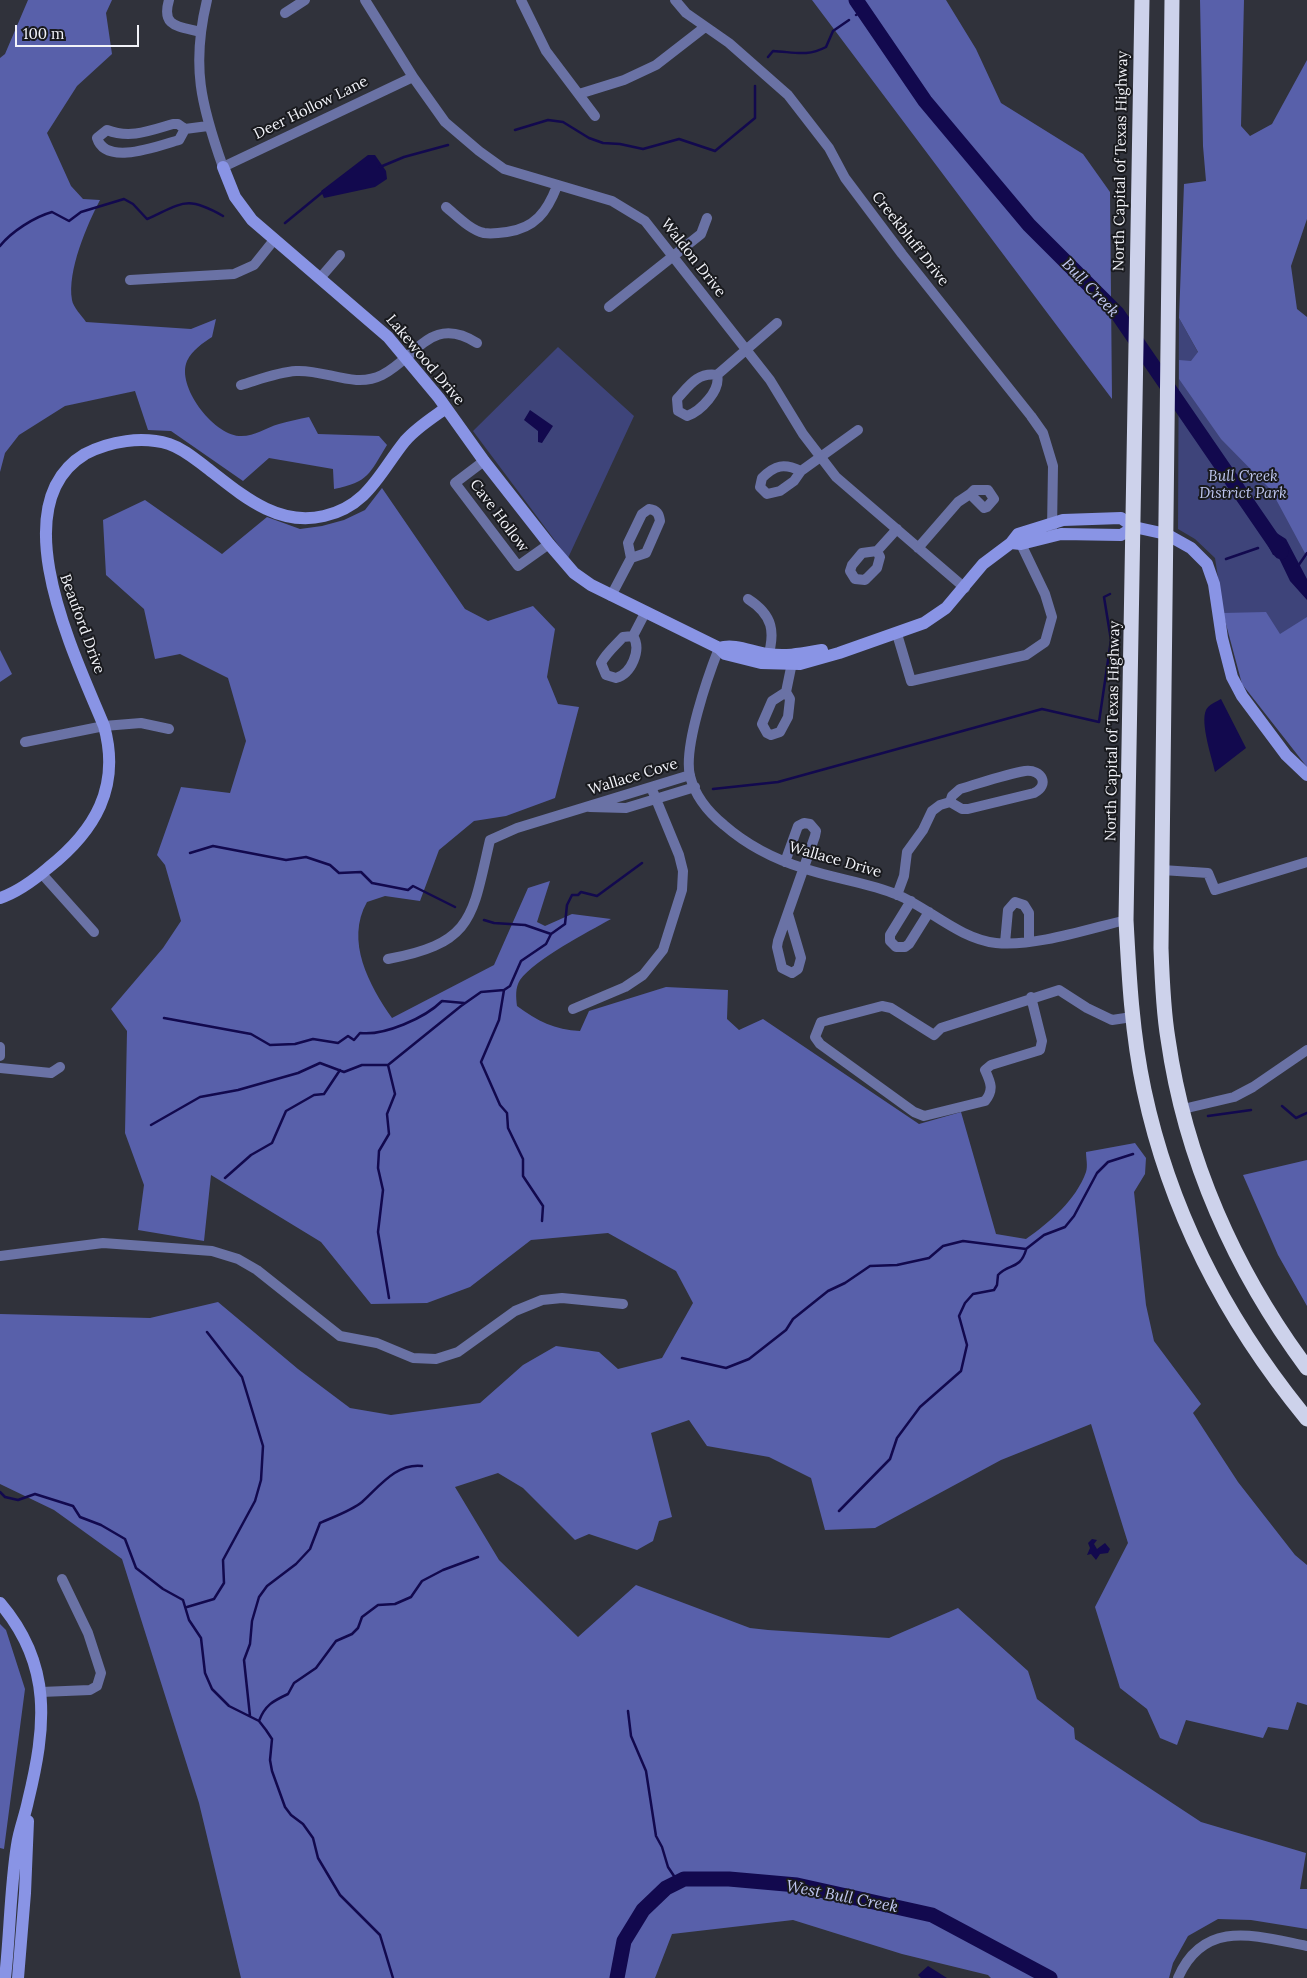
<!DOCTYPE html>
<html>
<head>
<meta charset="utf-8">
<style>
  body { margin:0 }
  #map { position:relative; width:1307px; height:1978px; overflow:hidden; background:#30323b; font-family:Lora,serif }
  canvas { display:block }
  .scale { position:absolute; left:15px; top:25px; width:124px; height:22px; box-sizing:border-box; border:2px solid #f2f3f9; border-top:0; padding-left:6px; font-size:15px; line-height:18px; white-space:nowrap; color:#f2f3f9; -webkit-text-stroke:4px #191a1e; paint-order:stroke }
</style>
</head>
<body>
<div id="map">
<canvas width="1307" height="1978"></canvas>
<div class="scale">100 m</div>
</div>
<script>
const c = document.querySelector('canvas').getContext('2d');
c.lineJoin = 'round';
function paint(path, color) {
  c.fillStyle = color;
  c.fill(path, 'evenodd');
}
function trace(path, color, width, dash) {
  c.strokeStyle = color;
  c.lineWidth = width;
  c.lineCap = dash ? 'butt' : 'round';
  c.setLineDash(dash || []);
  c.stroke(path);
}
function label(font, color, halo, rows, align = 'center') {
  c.font = font + ' Lora,serif';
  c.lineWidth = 4;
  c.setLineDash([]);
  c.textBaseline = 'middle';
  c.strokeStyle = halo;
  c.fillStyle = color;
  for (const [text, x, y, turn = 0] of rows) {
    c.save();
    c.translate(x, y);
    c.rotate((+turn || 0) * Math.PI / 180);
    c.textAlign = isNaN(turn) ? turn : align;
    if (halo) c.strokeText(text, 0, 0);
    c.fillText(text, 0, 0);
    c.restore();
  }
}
const green = new Path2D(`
  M1179,318L1236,421L1307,418V767L1224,617L1215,558L1195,539L1178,529Z
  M558,347L634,416L568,558L473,431Z`);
const forest = new Path2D(`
  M28,0H112L106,13L112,54L77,86L47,133L71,186L83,199L100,200C87,225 67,271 72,300C73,307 82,316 86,322L191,329L216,319L212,337C203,343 192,350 187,361C176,386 213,434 239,436C254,437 265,428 279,424C289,421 299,419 309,417L318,434L379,436L387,445C369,474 369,482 334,489L333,469L269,458L243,481L171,431L148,430L135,391L65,406L19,435L5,453L0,472V58L5,54Z
  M812,0H946L976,49L1001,103L1083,154L1110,192L1112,399Z
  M1200,0H1244L1241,126L1250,136L1272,124L1307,60V219L1291,266L1297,309L1307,317V557L1271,490L1221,439L1179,379V360L1191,361L1198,352L1179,318L1184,184L1206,181L1203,146Z
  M382,488L465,609L488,621L533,606L555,629L547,677L558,704L579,707L555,798L506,816L474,821L439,850L420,901L385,896L367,902C345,941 369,985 392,1018L494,965L528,888L550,881L537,922L545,926L572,914L611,919C588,932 535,959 520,980C515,988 516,997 517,1006C537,1021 555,1030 580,1031L589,1011L666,987L728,990L727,1019L739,1030L763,1019L919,1124L961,1112L996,1234L1026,1239C1050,1222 1076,1200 1086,1172C1088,1166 1086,1158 1086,1152L1135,1143L1146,1158L1145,1174L1134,1192L1146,1305L1154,1341L1201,1404L1193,1413L1238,1482L1295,1555L1307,1565V1705L1297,1702L1288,1730L1268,1727L1263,1738L1186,1720L1177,1745L1160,1738L1147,1709L1120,1688L1095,1607L1128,1543L1091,1424L1001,1460L875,1528L825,1530L811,1478L769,1457L707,1446L689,1420L651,1433L672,1517L659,1521L653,1541L637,1550L589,1534L575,1540L523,1488L498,1473L455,1487L499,1560L578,1637L636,1585L750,1628L768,1630L889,1638L958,1608L1028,1671L1037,1699L1074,1728L1075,1739L1201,1822L1306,1853L1300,1889H1307V1929L1251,1920L1218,1919L1188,1936L1173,1963L1169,1978H991L988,1975L902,1954L793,1920L672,1934L655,1978H241L199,1803L122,1559L54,1510L0,1484V1314L150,1318L218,1302L298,1369L350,1408L391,1415L480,1403L523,1365L556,1346L599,1352L618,1369L662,1358L693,1303L676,1271L608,1233L531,1240L470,1287L427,1303L371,1304L321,1242L211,1175L204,1241L138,1230L144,1185L125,1133L127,1031L111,1009L163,948L181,921L165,865L157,855L181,787L230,793L246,741L228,678L180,654L155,659L144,609L106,575L103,520L145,500L222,554L267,517L300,529L322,526L344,520L365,510Z
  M1266,612L1280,634L1307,617V767L1242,684L1223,613Z
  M0,650L12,674L0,682Z
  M1307,1160V1306L1278,1255L1243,1175Z
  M0,1624L6,1630L25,1689L4,1849L0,1848Z`);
const water = new Path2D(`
  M368,155H375L386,171L387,179L375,187L324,198L321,191Z
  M530,410L553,426L542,443L538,442V431L524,420Z
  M1275,532L1286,539L1307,579V600L1290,581L1278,556L1273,555L1264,538Z
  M1221,699L1246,748L1215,772C1212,758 1200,723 1206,710C1209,704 1216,702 1221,699Z
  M1092,1539L1097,1540L1094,1544L1097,1549L1105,1543L1110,1549L1108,1553L1100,1554L1096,1560L1091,1554L1087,1555L1090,1548L1088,1543Z
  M928,1966L947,1978H921L918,1975Z`);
const stream = new Path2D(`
  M856,15L863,11
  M768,57L773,51C794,52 807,57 826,47L833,31L849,20
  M515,130L548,120L563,122L589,138L603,143L620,144L643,149L679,139L715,151L755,118V86
  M380,167L404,157L448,145
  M285,223L324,191
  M0,246C11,232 34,217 52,212L69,221L81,212L124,199L133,204L147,219C183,203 186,195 223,216
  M1226,559L1258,548
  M1298,566L1307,553
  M713,789L778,782L1042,709L1099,722L1111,640L1104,597L1110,594
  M190,853L213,846L286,860L306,857L330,865L339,873L361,872L372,883L408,890L413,886L455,907
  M484,920L494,923L525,925L551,934
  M504,990L499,1020L481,1062L500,1105L507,1113L508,1128L523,1159V1176L543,1206L542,1221
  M164,1018L251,1034L270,1045L295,1044L313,1039L338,1043L348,1036L354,1040L360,1033C384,1036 425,1018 442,1001L464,1003
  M388,1065L395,1094L387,1114L389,1134L379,1151L378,1168L383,1190L378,1232L389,1298
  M1282,1106L1296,1118L1307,1113
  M1208,1116L1251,1110
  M151,1125L200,1097L238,1090L298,1073L320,1063L344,1072L362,1065H388L461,1006L481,992L504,990L510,986L521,961L546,944L551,934L565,924L567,905L572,895H578L581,892L597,896L642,863
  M225,1178L251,1155L272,1143L286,1111L314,1095L324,1094L340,1070
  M682,1358L726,1368L749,1359L786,1330L793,1319L828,1291L845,1283L870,1266L897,1265L929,1258L943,1246L963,1241L1026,1249L1044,1235L1065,1227L1074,1216L1097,1173L1108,1162L1133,1154
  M0,1492L5,1497L18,1500L35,1494L73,1506L80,1517L101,1525L125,1539L136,1568L163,1589L183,1600L189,1620L201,1638L205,1673L212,1689L229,1706L259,1721L266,1730L272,1739L270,1760L272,1771L285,1807L291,1815L303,1824L313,1838L318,1858L340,1895L380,1935L393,1978
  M839,1511L890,1459L897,1438L920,1407L961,1371L967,1345L959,1316L965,1303L973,1294L994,1290L997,1285L998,1275C1009,1263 1020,1270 1026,1250
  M187,1607L214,1599L224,1583L223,1560L255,1501L261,1480L263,1446L242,1377L207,1332
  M628,1711L631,1736L646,1771L656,1836L662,1847L668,1867L678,1882
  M250,1716L244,1660L250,1644L252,1621L259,1597L267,1586L296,1564L310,1549L320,1523C333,1517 351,1511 362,1502C379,1487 396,1463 422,1466
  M259,1721C265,1705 273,1701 288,1694L294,1683L316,1668L336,1641L352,1634L358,1628L362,1617L378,1605L395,1604L411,1597L422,1581L443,1570L478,1557
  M612,1978L618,1970`);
const river = new Path2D(`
  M856,0L925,101L1029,225L1117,313L1281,552
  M617,1978L624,1941L643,1910L666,1888L684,1879H729L797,1885L932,1915L1050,1978`);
const street = new Path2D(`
  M169,0C161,27 178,26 200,32
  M207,0C191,66 201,105 223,167L413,77
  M365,0L413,77L445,122L479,151L504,169L612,201L645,221L770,380L803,434L836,477L965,588
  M521,0L546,51L595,116
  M675,0L686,13L729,43L788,95L829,148L845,178L902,254L1031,416L1043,433L1053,466L1052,529
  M285,13L305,0
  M579,94L624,80L656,65L705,27
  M185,129L179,140C160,145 106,167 97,138L107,130C130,139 149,131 173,124H178L185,129L208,126
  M446,207C456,215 470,230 484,233C491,234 500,233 507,232C535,228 547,212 557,186
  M321,277L340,255
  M130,280L234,274L254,265L274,240
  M609,307L701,234L707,218
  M717,375C721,390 701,411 687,416L678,411L677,399C689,386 697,372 717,375L777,323
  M241,385C258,380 278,372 296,371C325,369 354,389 382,375C417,357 431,314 477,343
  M484,461L455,483L518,566L549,544
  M801,471C784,463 775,465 762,478L760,487L767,494L780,491L794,481L801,471L858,430
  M918,548L958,502L970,494L984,508L987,507L994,499L988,490H974L970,494
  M877,551L880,557L877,568L865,580L855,579L850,571L852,565L862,553L877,551L897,529
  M611,596L631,558L646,553L660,521C659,514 657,510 649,509L642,514L628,543L631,558
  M748,599C773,615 776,632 767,660
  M897,634L911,681L1026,655L1045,642L1052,617L1045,594L1021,544
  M633,636C642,650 631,674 616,678L606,675L601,663C607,652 615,646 623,637Z
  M633,636L645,613
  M719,648C708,676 683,747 690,776C695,796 708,812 724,825C747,845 774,859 803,868C834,879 867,882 898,895C930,909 960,939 996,943C1034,947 1088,929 1126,920
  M786,692L772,701L762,724L767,733L771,735L780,732L788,717L790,699L786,692L793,658
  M25,742L104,726L141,723L169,729
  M590,807L626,808L695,787
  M785,862L798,826L804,823L810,824L816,831L815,836L778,941L777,947L782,968L792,973L798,969L801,958L788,914
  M1162,870L1208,873L1215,890L1307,862
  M42,874L94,932
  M897,895L904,876L907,852L923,830L932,811L940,805L950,802L962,809H968L1034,793C1050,785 1042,769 1025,771C1003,775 981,783 960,789L952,796L950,802
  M911,901L890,935V941L896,947H905L909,944L929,912
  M1005,943L1008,910L1015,902L1024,905L1029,913V942
  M388,959C474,943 472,917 490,840L517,828L690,775
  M1031,997L1042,1041L1040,1050L991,1065L985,1070C991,1083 994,1090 985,1101L924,1116L914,1112L820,1044L815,1037L821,1022L882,1006L891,1008L934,1035L941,1028L1059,990L1087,1008L1112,1020L1132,1017
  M573,1009L625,987L643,975L663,950L682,890L683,871L679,855L651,787
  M0,1047V1056
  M0,1068L51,1073L60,1067
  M1183,1109L1234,1097L1253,1087L1307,1050
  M0,1256L103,1243L212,1251L238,1259L257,1270L340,1336L377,1343L413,1358L436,1359L458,1352L515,1311L542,1300L562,1298L623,1304
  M41,1692L90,1690L97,1686L101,1673L88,1633L62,1579
  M1178,1978C1204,1918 1256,1936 1307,1946`);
const secondary = new Path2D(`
  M223,167L235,197L252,220L388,337L439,398L484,461L549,544L574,573L591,585L719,648L725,654L761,663L800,664L839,653L924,623L946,608L983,564L1011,543L1018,534L1063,520L1121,518L1134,527L1166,534L1191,548L1207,564L1214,584L1222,638L1232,677L1242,696L1286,755L1307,775
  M1011,543L1021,544L1061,534L1121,535L1134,527
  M719,648C735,643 752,652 768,654C787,657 804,653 822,650
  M0,898C18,892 34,880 48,868C95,831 121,787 104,726C76,658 0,505 85,454C110,441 142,436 169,444C184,449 195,459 207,468C242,495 277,527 324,516C368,506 380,472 405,441C416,428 432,418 446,408
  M0,1603C53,1665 46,1727 28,1801C25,1816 19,1830 17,1845C10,1889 10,1934 5,1978
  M18,1978L25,1893L28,1821`);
const highway = new Path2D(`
  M1142,0L1126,920C1129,977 1132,1034 1144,1090C1170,1212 1228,1323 1307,1419
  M1172,0L1161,948C1162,978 1163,1009 1168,1039C1185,1159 1235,1271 1307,1368`);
const streetNames = [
  ["Deer Hollow Lane",311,108,-26],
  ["North Capital of Texas Highway",1121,161,-89],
  ["Creekbluff Drive",910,239,52],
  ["Waldon Drive",693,258,52],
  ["Lakewood Drive",425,360,50],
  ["Cave Hollow",499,516,53],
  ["Beauford Drive",82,624,70],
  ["North Capital of Texas Highway",1113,731,-89],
  ["Wallace Cove",633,777,-17],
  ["Wallace Drive",835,860,16]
];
const parkNames = [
  ["Bull Creek",1243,477],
  ["District Park",1243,494]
];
const waterNames = [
  ["Bull Creek",1090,288,46],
  ["West Bull Creek",842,1897,11]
];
paint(green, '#3e447a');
paint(forest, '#5860aa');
paint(water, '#12094e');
trace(stream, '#12094e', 2.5);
trace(river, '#12094e', 15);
trace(street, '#6a72a5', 10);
trace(secondary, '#8994e5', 12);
trace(highway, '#cdd2eb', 15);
label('15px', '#f2f3f9', '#191a1e', streetNames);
label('italic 15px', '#bdc5ee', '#191a1e', parkNames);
label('italic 16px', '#c0c7f1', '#191a1e', waterNames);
</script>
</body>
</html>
